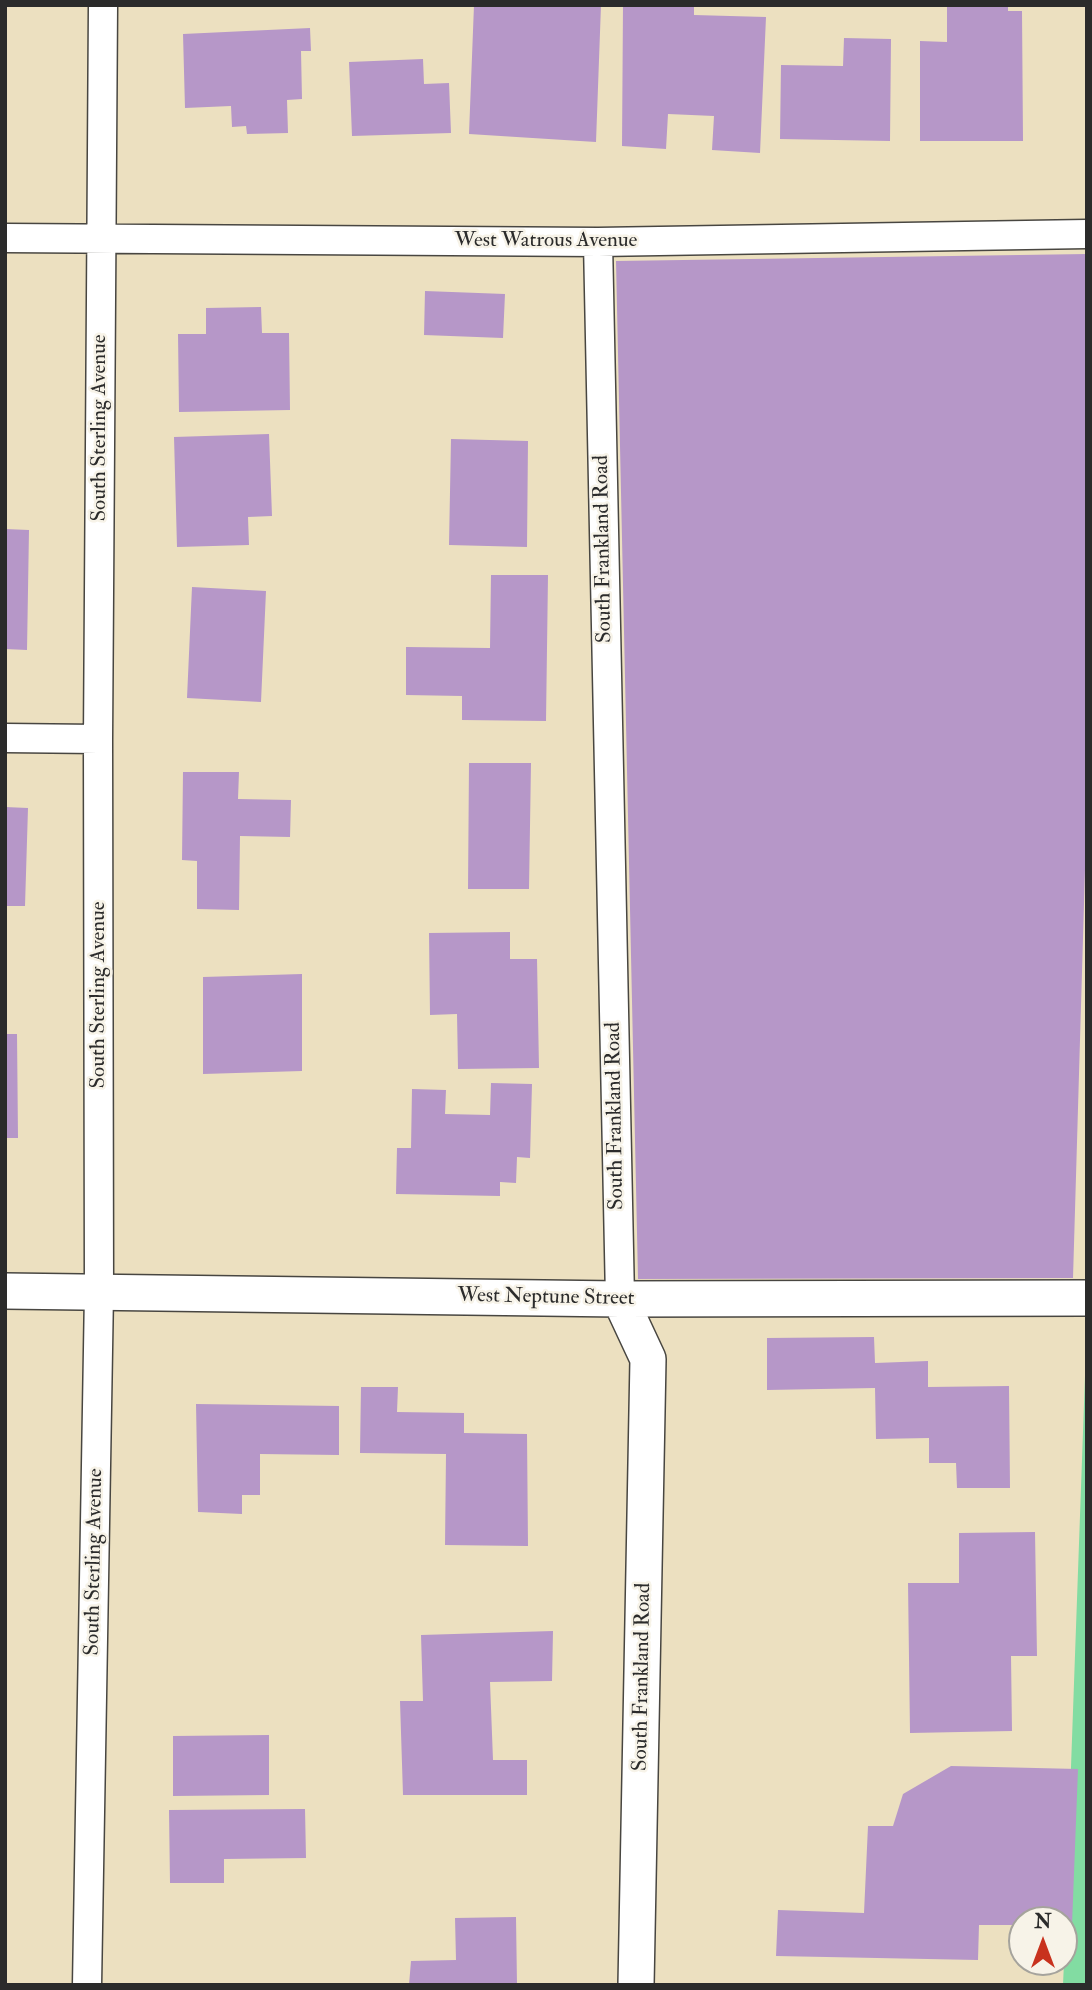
<!DOCTYPE html>
<html>
<head>
<meta charset="utf-8">
<style>
  body { margin:0 }
  #map { position:relative; width:1092px; height:1990px; overflow:hidden; background:#ece0c0; font-family:"IM FELL Double Pica",serif }
  canvas { display:block }
  .frame { position:absolute; inset:0; border:7px solid #2b2b2b; pointer-events:none }
  .north { position:absolute; left:1008px; top:1906px; width:70px; height:70px; box-sizing:border-box; background:#f7f3e8; border:2px solid #a5a39c; border-radius:50%; rotate:0deg; font-size:19px; font-weight:700; line-height:28px; text-align:center; color:#2b2b2b }
  .north::after { content:''; display:block; margin:auto; width:24px; height:32px; background:#c8321e; clip-path:polygon(50% 0,100% 100%,50% 72%,0 100%) }
</style>
</head>
<body>
<div id="map">
<canvas width="1092" height="1990"></canvas>
<div class="frame"></div>
<div class="north">N</div>
</div>
<script>
const c = document.querySelector('canvas').getContext('2d');
c.lineJoin = 'round';
function paint(path, color) {
  c.fillStyle = color;
  c.fill(path, 'evenodd');
}
function trace(path, color, width, dash) {
  c.strokeStyle = color;
  c.lineWidth = width;
  c.lineCap = dash ? 'butt' : 'round';
  c.setLineDash(dash || []);
  c.stroke(path);
}
function label(font, color, halo, rows, align = 'center') {
  c.font = font + ' "IM FELL Double Pica",serif';
  c.lineWidth = 5;
  c.setLineDash([]);
  c.textBaseline = 'middle';
  c.strokeStyle = halo;
  c.fillStyle = color;
  for (const [text, x, y, turn = 0] of rows) {
    c.save();
    c.translate(x, y);
    c.rotate((+turn || 0) * Math.PI / 180);
    c.textAlign = isNaN(turn) ? turn : align;
    if (halo) c.strokeText(text, 0, 0);
    c.fillText(text, 0, 0);
    c.restore();
  }
}
const green = new Path2D(`
  M1087,1320V1985H1063L1064,1962Z`);
const building = new Path2D(`
  M474,5H601L596,142L469,134Z
  M623,5H694V15L766,17L760,153L712,150L714,116L668,114L666,149L622,146Z
  M947,5H1008V11H1022L1023,141H920V41L947,42Z
  M310,28L311,51H301L302,99L287,100L288,133L247,134L246,126L232,127L231,106L185,108L183,34Z
  M844,38L891,39L890,141L780,139L781,65L843,66Z
  M423,59L424,84L449,83L451,133L352,136L349,62Z
  M1087,254V802L1073,1278L638,1279L616,261Z
  M425,291L505,294L503,338L424,335Z
  M261,307L262,333H289L290,410L179,412L178,334H206V308Z
  M269,434L272,516L248,517L249,545L177,547L174,437Z
  M451,439L528,441L527,547L449,545Z
  M5,529L29,530L27,650L5,649Z
  M491,575H548L546,721L462,720V696L406,695V647L490,648Z
  M192,587L266,591L261,702L187,698Z
  M469,763H531L529,889H468Z
  M183,772H239L238,799L291,800L290,837L240,836L239,910L197,909V861L182,860Z
  M5,807L28,808L25,906H5Z
  M510,932V959H537L539,1068L458,1069L457,1014L430,1015L429,933Z
  M302,974V1071L203,1074V977Z
  M5,1034H17L18,1138H5Z
  M491,1083L532,1084L530,1158L517,1157L516,1183L500,1182V1196L396,1194L397,1148H411L412,1089L446,1090L445,1114L490,1115Z
  M874,1337L875,1363L928,1361V1387L1009,1386L1010,1488H957L956,1463H929V1438L876,1439L875,1388L767,1390V1338Z
  M361,1387H398L397,1412L464,1413V1433L527,1434L528,1546L445,1545L446,1454L360,1453Z
  M196,1404L339,1406V1455L260,1454V1495H242V1514L198,1512Z
  M1035,1532L1037,1656H1011L1012,1731L910,1733L908,1583H959V1533Z
  M553,1631L552,1681L490,1682L493,1760H527V1795H403L400,1701H423L421,1635Z
  M269,1735V1795L173,1796V1736Z
  M951,1766L1078,1769L1072,1925H1064V1920H1022V1925H979L978,1960L776,1956L778,1910L864,1913L868,1826H893L903,1794Z
  M305,1809L306,1858L224,1859V1883H170L169,1810Z
  M516,1917L517,1985H409L411,1961L456,1960L455,1918Z`);
const minor = new Path2D(`
  M5,238L598,242L1087,234
  M598,242L620,1299
  M5,738L98,739
  M87,1985L99,1292L98,739L103,5`);
const tertiary = new Path2D(`
  M5,1291L620,1299L1087,1298
  M620,1299L648,1359L636,1985`);
const streetNames = [
  ["West Watrous Avenue",546,241],
  ["South Sterling Avenue",100,428,-90],
  ["South Frankland Road",604,549,-91],
  ["South Sterling Avenue",99,995,-90],
  ["South Frankland Road",616,1116,-91],
  ["West Neptune Street",546,1298,1],
  ["South Sterling Avenue",95,1562,-89],
  ["South Frankland Road",643,1677,-89]
];
paint(green, '#82dca2');
paint(building, '#b697c8');
trace(minor, '#484641', 31);
trace(tertiary, '#484641', 38);
trace(minor, '#fff', 28);
trace(tertiary, '#fff', 35);
label('21px', '#2b2b2b', '#f7f3e8', streetNames);
</script>
</body>
</html>
